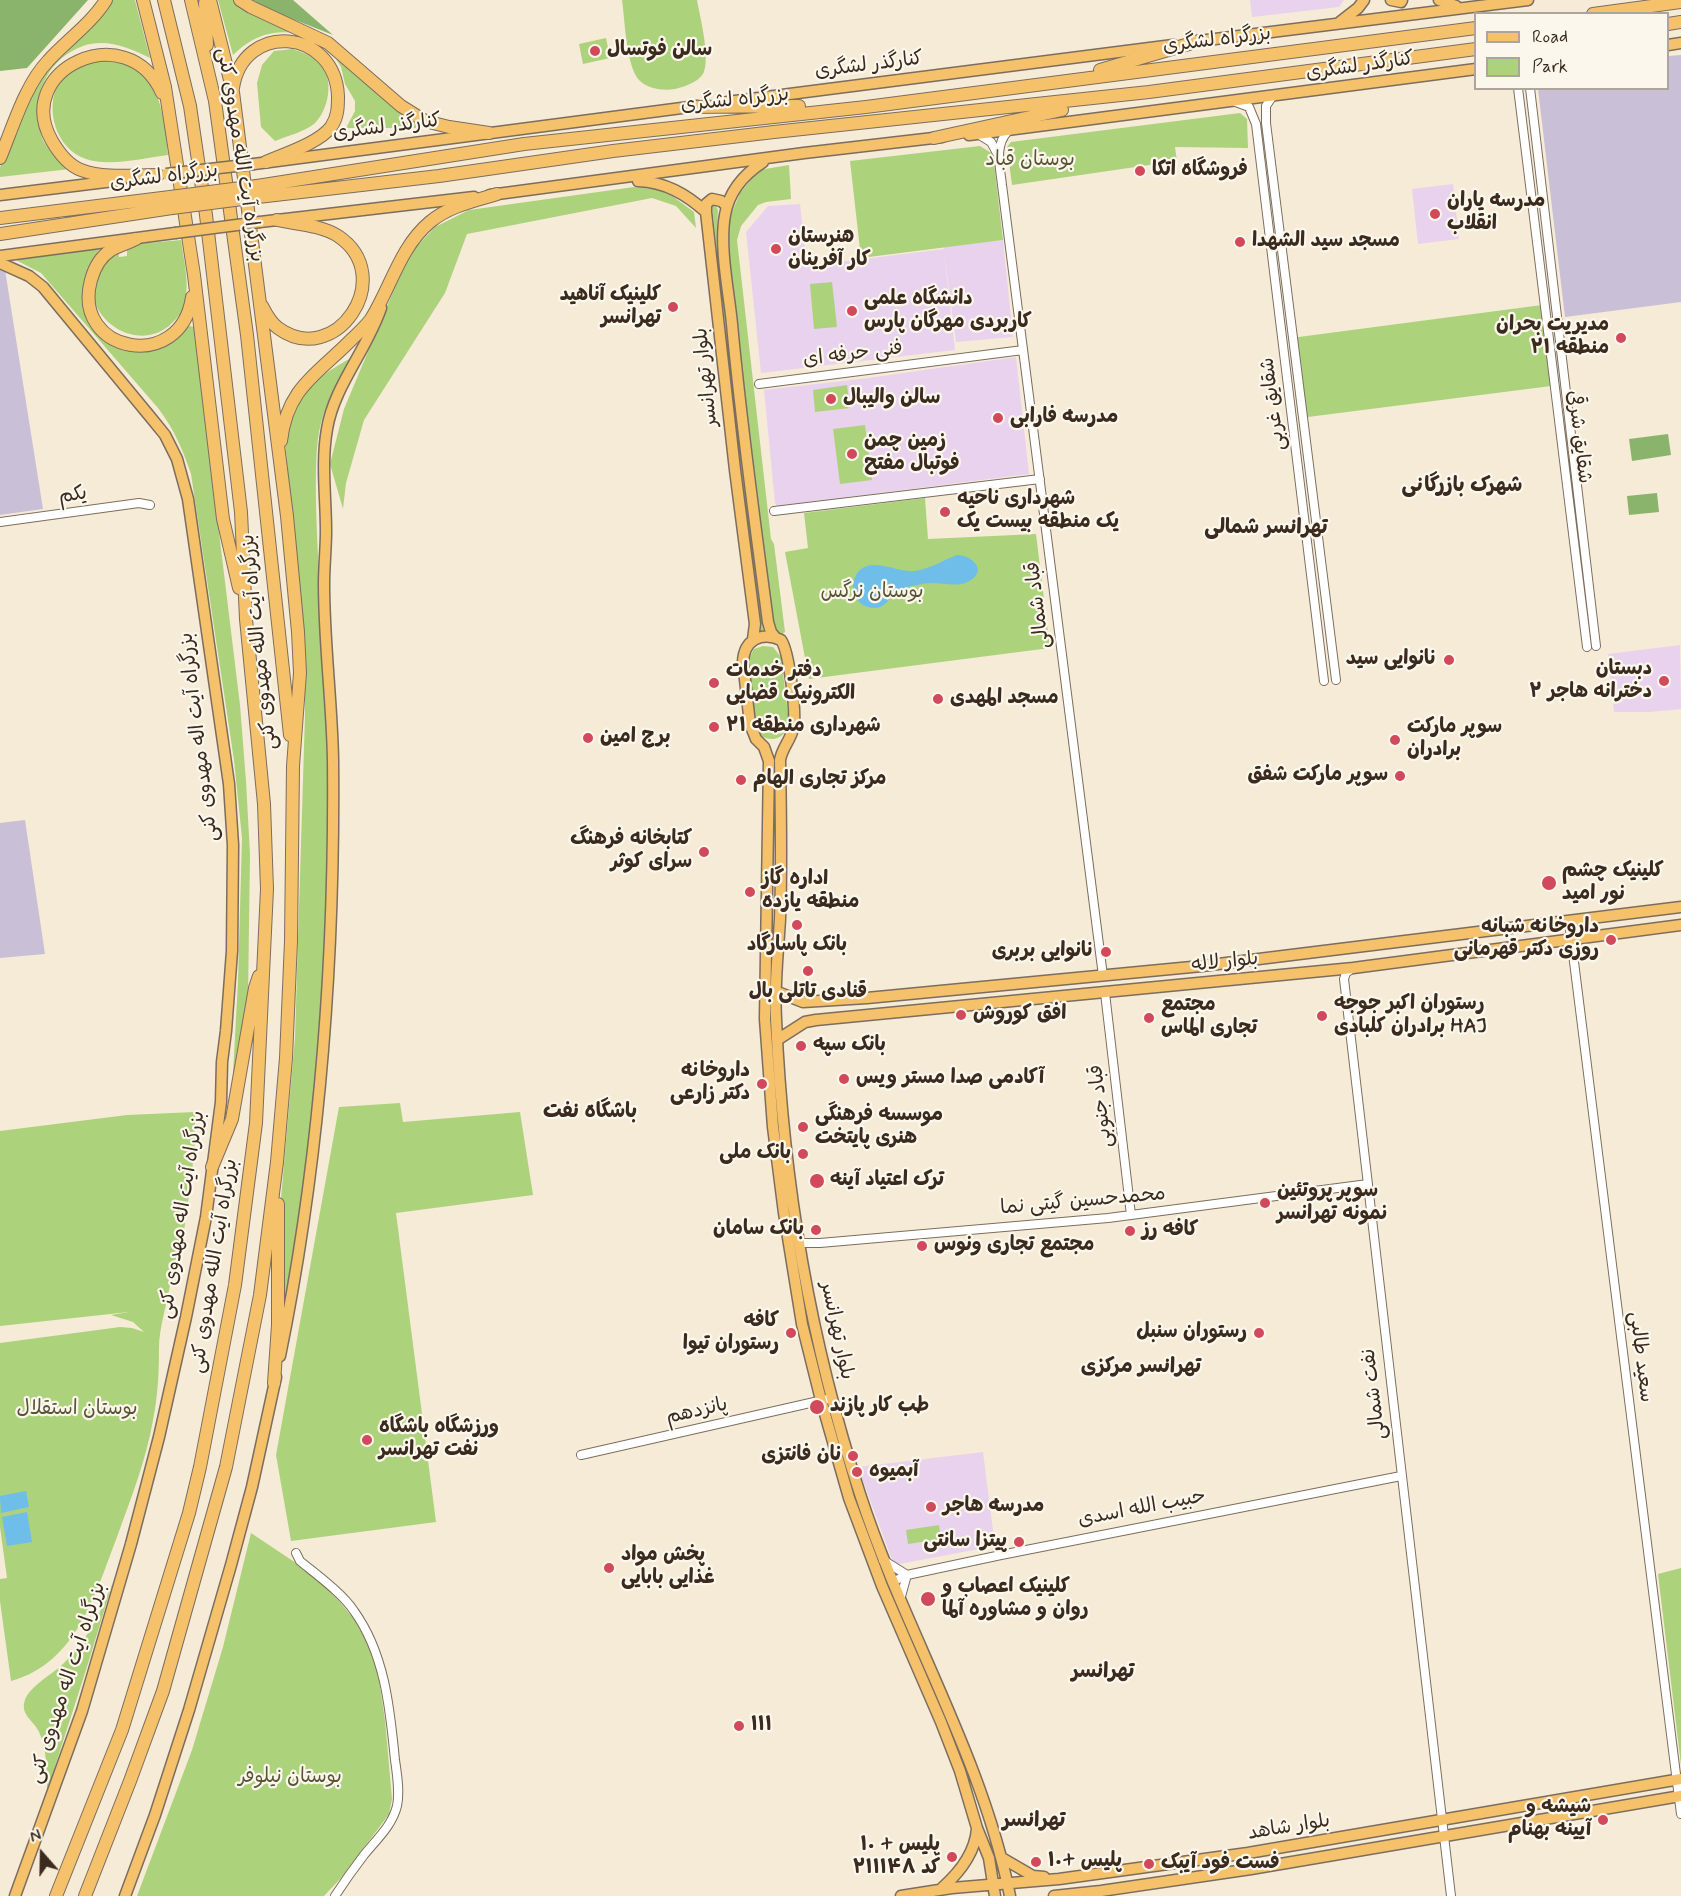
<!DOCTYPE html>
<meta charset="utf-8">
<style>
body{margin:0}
#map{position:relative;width:1681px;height:1896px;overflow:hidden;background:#f6ebd7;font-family:Mynerve,sans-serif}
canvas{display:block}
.legend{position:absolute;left:1474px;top:12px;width:195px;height:78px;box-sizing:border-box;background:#fbf7ec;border:2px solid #aea59a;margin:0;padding:8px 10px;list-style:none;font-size:18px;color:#3b2a1e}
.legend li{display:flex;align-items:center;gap:12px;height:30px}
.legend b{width:30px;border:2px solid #aea59a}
.north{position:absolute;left:12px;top:1824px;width:60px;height:60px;-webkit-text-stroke:4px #fbf7ec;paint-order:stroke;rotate:340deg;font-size:16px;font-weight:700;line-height:24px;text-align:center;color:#3b2a1e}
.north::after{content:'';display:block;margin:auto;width:21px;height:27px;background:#3b2a1e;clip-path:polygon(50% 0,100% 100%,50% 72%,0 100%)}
</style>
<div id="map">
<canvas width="1681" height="1896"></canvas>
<ul class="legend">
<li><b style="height:8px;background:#f5c16b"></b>Road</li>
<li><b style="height:16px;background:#add27c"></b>Park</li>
</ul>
<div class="north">N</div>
</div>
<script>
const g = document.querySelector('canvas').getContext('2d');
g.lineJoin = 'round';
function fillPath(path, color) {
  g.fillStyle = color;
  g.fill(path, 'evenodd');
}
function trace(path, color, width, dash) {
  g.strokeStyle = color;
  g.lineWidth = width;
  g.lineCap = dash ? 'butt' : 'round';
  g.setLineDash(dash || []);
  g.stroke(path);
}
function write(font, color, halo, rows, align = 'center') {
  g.font = font + ' Mynerve,"Playpen Sans Arabic",sans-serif';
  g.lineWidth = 4.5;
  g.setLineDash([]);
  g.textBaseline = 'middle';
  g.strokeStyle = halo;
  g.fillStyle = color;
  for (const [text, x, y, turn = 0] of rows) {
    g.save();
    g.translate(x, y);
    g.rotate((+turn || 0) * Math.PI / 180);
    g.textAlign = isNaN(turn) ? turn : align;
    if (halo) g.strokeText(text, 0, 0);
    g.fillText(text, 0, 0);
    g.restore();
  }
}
fillPath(new Path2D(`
 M 1250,0 L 1344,0 L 1339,7 L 1252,17 Z
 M 1453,184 L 1459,239 L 1418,244 L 1412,189 Z
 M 800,204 L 807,266 L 944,249 L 944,247 L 1003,240 L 1013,337 L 956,342 L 944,253 L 955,350 L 761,373 L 746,232 L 768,206 Z
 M 1016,357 L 1029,474 L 777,506 L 775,503 L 764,390 L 868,378 Z
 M 1680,645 L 1681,709 L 1649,712 L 1614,712 L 1608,654 Z
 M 983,1452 L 995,1546 L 894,1565 L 858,1467 Z`), '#e9d2ee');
fillPath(new Path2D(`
 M 1681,55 L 1681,302 L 1565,317 L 1538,89 L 1668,88 L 1668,56 Z
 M 0,270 L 5,270 L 43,509 L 0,515 Z
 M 25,820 L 45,954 L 0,958 L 0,823 Z`), '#c9bfd7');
fillPath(new Path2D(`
 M 111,0 L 135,0 L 150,58 C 130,48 106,38 83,46 C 50,58 33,91 39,124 C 40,130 41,137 44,142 C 51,153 60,161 70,169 L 0,177 L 0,167 L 39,78 Z
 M 218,0 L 233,0 L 259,15 L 299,33 C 271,30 254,35 233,55 Z
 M 622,0 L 697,0 C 700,17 711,59 703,74 C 698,82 684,87 675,89 C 663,91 649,89 640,81 C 626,68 625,20 622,0 Z
 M 606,38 L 610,58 L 583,64 L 579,44 Z
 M 292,49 C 302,52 314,56 321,64 C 334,80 329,110 314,124 C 304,132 287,136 275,141 L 261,127 L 257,83 L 262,65 L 274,51 Z
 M 332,52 L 402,114 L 418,122 L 419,128 L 346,128 L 355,111 L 355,101 L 345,84 L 341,67 Z
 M 101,58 C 115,60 130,60 142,70 C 160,85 167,133 168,155 C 144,158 108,167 86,159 C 56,149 44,109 59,82 C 61,79 64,73 67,71 C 75,64 91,61 101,58 Z
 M 1240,113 L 1247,119 L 1248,148 L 1175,147 L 1177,161 L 1012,185 L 1007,147 L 1011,142 Z
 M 980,146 L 993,154 L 1003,240 L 861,258 L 850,161 Z
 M 789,165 L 791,199 L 766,202 L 758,205 L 741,226 L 737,240 L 771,539 L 774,544 L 785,632 L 782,634 L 778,633 L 771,624 L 725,229 L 740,193 L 759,170 Z
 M 634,187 L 664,190 L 694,212 L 696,228 L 676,206 L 652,198 L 467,234 L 445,293 L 364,420 L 346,483 L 343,509 L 330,464 L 344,409 L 408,256 L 435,227 L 469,210 Z
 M 712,206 L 716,206 L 718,210 L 717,231 L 764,628 L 763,632 L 758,630 Z
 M 181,240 C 184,262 191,287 183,308 C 181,315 174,321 169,326 C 132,356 74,310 99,269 C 104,262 112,255 118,249 L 119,257 L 127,256 L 127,245 Z
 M 103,244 C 86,269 84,275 85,306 L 132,350 L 186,325 L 194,327 L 240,705 L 246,781 L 250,854 L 248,999 L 232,1092 L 238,981 L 242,838 L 234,760 L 191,474 C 183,450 174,429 158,408 L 41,273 L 8,256 Z
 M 832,282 L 837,327 L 814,329 L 810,284 Z
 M 1542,305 L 1551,386 L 1300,418 L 1291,338 Z
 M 354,356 C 339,380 324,404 319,432 C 315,456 316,481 316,505 C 317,548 320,590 322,633 C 328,723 329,814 327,904 C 324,1045 305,1186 281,1325 L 280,1210 L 295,1038 L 305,715 L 305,658 L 285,442 C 298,391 309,382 354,356 Z
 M 847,385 L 850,408 L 815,412 L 813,390 Z
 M 865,425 L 872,480 L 840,484 L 833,429 Z
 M 925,498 L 928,539 L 1036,534 L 1050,648 L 809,679 L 785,552 L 808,548 L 804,513 Z
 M 763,646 L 773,647 L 781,657 L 789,722 C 786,737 775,743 761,736 L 755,726 L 748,660 L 754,649 Z
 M 400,1103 L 403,1122 L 520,1112 L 533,1195 L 396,1213 L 436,1522 L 291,1541 L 276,1455 L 339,1107 Z
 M 195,1112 L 195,1142 L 191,1181 L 184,1231 L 174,1278 L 170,1285 C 167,1304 159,1328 159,1348 C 159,1371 158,1396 153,1420 C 146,1461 131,1498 117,1537 C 95,1594 77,1663 11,1681 L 0,1601 L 0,1579 L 7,1578 L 0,1527 L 0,1343 L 120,1327 L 132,1328 L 144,1332 L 133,1322 L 111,1315 L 129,1312 L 0,1326 L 0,1131 L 127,1115 Z
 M 939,1525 L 941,1539 L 908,1544 L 906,1530 Z
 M 251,1533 L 314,1575 L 339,1601 L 361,1628 L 377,1666 L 385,1720 L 392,1799 L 389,1814 L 378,1829 L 341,1878 L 324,1896 L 137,1896 L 192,1750 L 223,1647 Z
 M 1681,1568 L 1681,1765 L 1658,1574 Z
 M 113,1582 L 86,1670 L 47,1791 C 47,1774 47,1748 39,1732 C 35,1722 22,1716 24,1704 C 26,1687 54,1674 65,1662 C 88,1639 101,1612 113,1582 Z`), '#add27c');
fillPath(new Path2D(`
 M 0,0 L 88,0 L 27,68 L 0,71 Z
 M 253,0 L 293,0 L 333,35 L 265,8 Z
 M 1668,434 L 1671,455 L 1632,461 L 1629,439 Z
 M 1657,493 L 1659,512 L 1629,515 L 1627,496 Z`), '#8ab46c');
fillPath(new Path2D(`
 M 957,555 C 970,555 988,569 971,580 C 957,590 938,580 922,584 C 915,585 907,587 900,590 C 890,595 888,607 875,608 C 865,608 856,602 854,593 C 852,587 853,581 856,575 C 868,554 896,573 915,571 C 929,569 944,560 957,555 Z
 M 26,1491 L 29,1507 L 1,1513 L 0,1496 Z
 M 27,1512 L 32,1542 L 7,1546 L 2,1517 Z`), '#6ebee9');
const minor = new Path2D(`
 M 1518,88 L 1587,647
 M 1530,88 L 1596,646
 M 1272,97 L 1266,106 L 1266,123 L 1336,680
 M 1233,101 L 1249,107 L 1256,124 L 1324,681
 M 1008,131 C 994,146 1000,166 1002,185 L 1103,976
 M 978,134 L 991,142 L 998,155
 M 759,384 L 1023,350
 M 774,511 L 1040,479
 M 0,522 L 139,503 L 150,505
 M 1569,922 L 1681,1814
 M 1353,968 L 1346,973 L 1344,979 L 1451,1896
 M 1105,993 L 1131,1215
 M 800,1243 L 820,1243 L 1108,1218 L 1368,1184
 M 581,1455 L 832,1398
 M 296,1553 L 300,1561 C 317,1575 342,1593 354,1611 C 385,1654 390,1709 395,1760 C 397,1774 400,1792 397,1806 C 392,1826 376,1840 364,1855 C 354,1868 344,1882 335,1896
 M 883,1560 L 907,1575 L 900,1600
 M 892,1582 L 907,1575 L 1001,1555 L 1401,1476`);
const major = new Path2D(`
 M 1391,0 L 1401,2 L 1402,0
 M 1439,0 L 1456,6
 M 1340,22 L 1358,8 L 1364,0
 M 1191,42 L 1528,0
 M 1668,45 L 1681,43
 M 727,102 L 1173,45
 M 969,135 L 1476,69
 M 763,162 C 743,175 729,191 725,215 C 719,247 729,292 732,324 C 741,423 755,522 768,622 L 771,632 L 775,637
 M 254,164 L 697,106
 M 638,181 C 665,182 686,194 706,212 L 735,470 L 755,624 L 753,639
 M 0,195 L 122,180
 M 490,195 L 804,153 L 942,137
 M 706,212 L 706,204 L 712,199 L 721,201 L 727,206
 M 260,222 L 474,197
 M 0,256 L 175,233
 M 0,263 L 29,276 L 43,287 L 152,419 L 165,435 L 177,459 L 188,499 L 229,784 L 233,845 L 232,951 L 226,1031 L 222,1062 L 221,1102 L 206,1217 L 186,1317 L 159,1437 L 131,1544 L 82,1711 L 15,1896
 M 775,991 L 803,1002 L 867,998 L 1202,966 L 1681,907
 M 777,1040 L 805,1022 L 816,1020 L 1353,968 L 1681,925
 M 280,1356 C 320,1160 335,960 333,760 C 332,702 324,643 324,584 C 324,566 326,549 326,531 C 326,497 321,463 327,429 C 334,386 367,350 381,308
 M 1002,1858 L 1033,1876 L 1044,1877
 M 942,1888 C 959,1873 975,1853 977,1829
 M 125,1896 L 155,1815 L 189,1710 L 231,1565 L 252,1487 L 276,1377
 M 901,1896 L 952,1888 L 1059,1879 L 1248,1853 L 1681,1779
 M 995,1896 L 989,1858 L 977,1828 L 960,1771 L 941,1722 L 882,1586 L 849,1498 L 821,1400 L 802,1324 L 784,1213 L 773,1127 L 765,1019 L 769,761 L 764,747 L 756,739 L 750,724 L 743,662 C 744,640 761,631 781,640 C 789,651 797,715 793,729 C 790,741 782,748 780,760 C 781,813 782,866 780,919 C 778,953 774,986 776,1019 C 783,1180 810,1341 860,1494 C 904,1630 982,1755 1010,1896
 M 1054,1896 L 1101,1891 L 1251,1869 L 1681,1796`);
const highway = new Path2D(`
 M 143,0 L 165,87 L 194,275 L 223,519 L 239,588
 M 191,0 L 215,101 L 247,335 L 290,735
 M 240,0 L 251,7 L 328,43 L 401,106 L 425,121 L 449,127 L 489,133
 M 205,3 L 207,45
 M 1593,14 L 1681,2
 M 1668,24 L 1681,22
 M 1100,70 L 1199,41
 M 233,88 C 243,21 335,28 338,96 C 338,107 338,117 331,127 C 319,143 284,154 266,162
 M 689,107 L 799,106
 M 934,138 L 1062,110
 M 0,158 C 13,127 25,85 48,61 C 67,40 91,24 106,0
 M 158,175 C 133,175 105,179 81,170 C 68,165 59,153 52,141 C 11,70 127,15 162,93
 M 257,186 L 524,144 L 866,107 L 1476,28
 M 258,197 L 439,176 L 613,151 L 774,132 L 1149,92 L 1476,49
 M 0,218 L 170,197
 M 0,234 L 172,208
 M 136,239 C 128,243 118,246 111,250 C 100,257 94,269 91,280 C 71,353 181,374 192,297
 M 262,306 C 266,314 271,323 278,328 C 335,370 399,277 338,236 C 321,225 296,224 277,220
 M 281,441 C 287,387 319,373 352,339 C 358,333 366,326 371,319 C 391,287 400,247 430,222 C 449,206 474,201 497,194
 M 212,1167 L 232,1119 L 255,988 L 259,976
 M 274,1383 L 278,1325 L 278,1204
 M 56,1896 L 122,1730 L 189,1513 L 200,1467 L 235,1285 L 256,1123 L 267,889 L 264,804 L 246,619 L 241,512 L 206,215 L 190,106 L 164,0
 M 85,1896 L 130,1781 L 163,1691 L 226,1467 L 260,1295 L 277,1162 L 286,1058 L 291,941 L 293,766 L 300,673 L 298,632 L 287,516 L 233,92 L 210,0`);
trace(minor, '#7c6e5f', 10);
trace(major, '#7c6e5f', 13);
trace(highway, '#7c6e5f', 14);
trace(minor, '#fff', 8);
trace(major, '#f5c16b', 10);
trace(highway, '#f5c16b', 12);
const majorBridge = new Path2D(`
 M 166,174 L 254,164
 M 175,233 L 260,222`);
const highwayBridge = new Path2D(`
 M 170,197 L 257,186
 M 172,208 L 258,197`);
trace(majorBridge, '#7c6e5f', 13, []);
trace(highwayBridge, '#7c6e5f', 14, []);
trace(majorBridge, '#f5c16b', 10);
trace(highwayBridge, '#f5c16b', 12);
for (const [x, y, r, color] of [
 [595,51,6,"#d1495b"],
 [1140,171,6,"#d1495b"],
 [1435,214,6,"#d1495b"],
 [1240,242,6,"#d1495b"],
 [776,249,6,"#d1495b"],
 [673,307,6,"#d1495b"],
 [852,311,6,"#d1495b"],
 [1621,338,6,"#d1495b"],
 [831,399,6,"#d1495b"],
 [998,418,6,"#d1495b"],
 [852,454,6,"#d1495b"],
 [945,512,6,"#d1495b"],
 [1449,660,6,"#d1495b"],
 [1664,681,6,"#d1495b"],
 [714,683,6,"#d1495b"],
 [938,699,6,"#d1495b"],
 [714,727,6,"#d1495b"],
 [588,738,6,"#d1495b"],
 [1395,740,6,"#d1495b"],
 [1400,776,6,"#d1495b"],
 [741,780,6,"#d1495b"],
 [704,852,6,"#d1495b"],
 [1549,883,8,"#d1495b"],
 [750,892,6,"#d1495b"],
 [797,925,6,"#d1495b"],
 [1611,940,6,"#d1495b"],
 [1106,952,6,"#d1495b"],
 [808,971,6,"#d1495b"],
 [961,1015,6,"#d1495b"],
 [1322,1016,6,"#d1495b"],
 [1149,1018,6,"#d1495b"],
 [801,1046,6,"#d1495b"],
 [844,1079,6,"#d1495b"],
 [762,1084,6,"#d1495b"],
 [803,1127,6,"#d1495b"],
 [803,1154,6,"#d1495b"],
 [817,1181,8,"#d1495b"],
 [1265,1203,6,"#d1495b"],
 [816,1230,6,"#d1495b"],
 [1130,1231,6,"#d1495b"],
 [922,1246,6,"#d1495b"],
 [791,1333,6,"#d1495b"],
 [1259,1333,6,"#d1495b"],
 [817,1407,8,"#d1495b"],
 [367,1440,6,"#d1495b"],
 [853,1456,6,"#d1495b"],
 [857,1472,6,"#d1495b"],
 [931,1507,6,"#d1495b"],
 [1019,1542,6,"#d1495b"],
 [609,1568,6,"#d1495b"],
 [928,1599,8,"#d1495b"],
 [739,1726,6,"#d1495b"],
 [1603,1820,6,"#d1495b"],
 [952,1857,6,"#d1495b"],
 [1036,1862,6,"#d1495b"],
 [1149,1864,6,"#d1495b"]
]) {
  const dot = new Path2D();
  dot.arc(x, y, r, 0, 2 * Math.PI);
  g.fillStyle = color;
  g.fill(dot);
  trace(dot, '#fbf7ec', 2);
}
write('20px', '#3b2a1e', '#fbf7ec', [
 ["بزرگراه لشگری",1217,41,-7],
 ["کنارگذر لشگری",869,66,-7],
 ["کنارگذر لشگری",1360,67,-8],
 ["بزرگراه لشگری",735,101,-6],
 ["کنارگذر لشگری",387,128,-7],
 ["بزرگراه آیت الله مهدوی کنی",239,155,81],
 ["بزرگراه لشگری",164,178,-7],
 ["فنی حرفه ای",853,355,-7],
 ["بلوار تهرانسر",707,377,-96],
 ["شقایق غربی",1274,404,-97],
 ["شقایق شرقی",1578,437,83],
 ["یکم",73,496,-8],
 ["قباد شمالی",1039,605,-97],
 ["بزرگراه آیت الله مهدوی کنی",260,642,-96],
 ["بزرگراه آیت اله مهدوی کنی",200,737,-97],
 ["بلوار لاله",1225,963,-6],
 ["قباد جنوبی",1102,1106,-97],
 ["محمدحسین گیتی نما",1083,1202,-5],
 ["بزرگراه آیت اله مهدوی کنی",183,1215,-81],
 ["بزرگراه آیت الله مهدوی کنی",215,1266,-81],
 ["بلوار تهرانسر",836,1331,78],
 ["سعید طالبی",1640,1357,83],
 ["نفت شمالی",1375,1394,-97],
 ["پانزدهم",697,1412,-13],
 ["حبیب الله اسدی",1142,1509,-11],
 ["بزرگراه آیت اله مهدوی کنی",68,1683,-72],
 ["بلوار شاهد",1289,1828,-9]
]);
write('bold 20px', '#3b2a1e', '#fbf7ec', [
 ["سالن فوتسال",607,51],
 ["فروشگاه اتکا",1152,171],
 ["مدرسه یاران",1447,202],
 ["انقلاب",1447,225],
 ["هنرستان",788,238],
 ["کار آفرینان",788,261],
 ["مسجد سید الشهدا",1252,242],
 ["کلینیک آناهید",661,296,"right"],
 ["تهرانسر",661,319,"right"],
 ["دانشگاه علمی",864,300],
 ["کاربردی مهرگان پارس",864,323],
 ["مدیریت بحران",1609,326,"right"],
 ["منطقه ۲۱",1609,349,"right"],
 ["سالن والیبال",843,399],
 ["مدرسه فارابی",1010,418],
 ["زمین چمن",864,442],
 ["فوتبال مفتح",864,465],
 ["شهرداری ناحیه",957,500],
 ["یک منطقه بیست یک",957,523],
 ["نانوایی سید",1437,660,"right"],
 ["دبستان",1652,670,"right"],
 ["دخترانه هاجر ۲",1652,693,"right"],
 ["دفتر خدمات",726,672],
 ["الکترونیک قضایی",726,695],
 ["مسجد المهدی",950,699],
 ["شهرداری منطقه ۲۱",726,727],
 ["سوپر مارکت",1407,728],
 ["برادران",1407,751],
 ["برج امین",600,738],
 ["سوپر مارکت شفق",1388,776,"right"],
 ["مرکز تجاری الهام",753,780],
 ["کتابخانه فرهنگ",692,840,"right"],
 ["سرای کوثر",692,863,"right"],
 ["کلینیک چشم",1562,872],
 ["نور امید",1562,895],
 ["اداره گاز",762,880],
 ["منطقه یازده",762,903],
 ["داروخانه شبانه",1599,928,"right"],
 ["روزی دکتر قهرمانی",1599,951,"right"],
 ["بانک پاسارگاد",797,946,"center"],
 ["نانوایی بربری",1094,952,"right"],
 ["قنادی تاتلی بال",808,993,"center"],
 ["رستوران اکبر جوجه",1334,1005],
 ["برادران کلبادی HAJ",1334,1028],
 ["مجتمع",1161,1006],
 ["تجاری الماس",1161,1029],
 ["افق کوروش",973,1015],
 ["بانک سپه",813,1046],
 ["داروخانه",750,1072,"right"],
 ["دکتر زارعی",750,1095,"right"],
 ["آکادمی صدا مستر ویس",856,1079],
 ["موسسه فرهنگی",815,1116],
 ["هنری پایتخت",815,1139],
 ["بانک ملی",791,1154,"right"],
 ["ترک اعتیاد آینه",830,1181],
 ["سوپر پروتئین",1277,1192],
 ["نمونه تهرانسر",1277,1215],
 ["بانک سامان",804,1230,"right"],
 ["کافه رز",1142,1231],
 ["مجتمع تجاری ونوس",934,1246],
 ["کافه",779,1322,"right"],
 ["رستوران تیوا",779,1345,"right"],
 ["رستوران سنبل",1247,1333,"right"],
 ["طب کار پازند",830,1407],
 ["ورزشگاه باشگاه",379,1428],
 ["نفت تهرانسر",379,1451],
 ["نان فانتزی",841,1456,"right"],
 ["آبمیوه",869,1472],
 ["مدرسه هاجر",943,1507],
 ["پیتزا سانتی",1007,1542,"right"],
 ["پخش مواد",621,1556],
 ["غذایی بابایی",621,1579],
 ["کلینیک اعصاب و",942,1588],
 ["روان و مشاوره آلما",942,1611],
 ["۱۱۱",751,1726],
 ["شیشه و",1591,1808,"right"],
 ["آیینه بهنام",1591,1831,"right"],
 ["پلیس + ۱۰",940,1846,"right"],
 ["کد ۲۱۱۱۴۸",940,1869,"right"],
 ["پلیس +۱۰",1048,1862],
 ["فست فود آیبک",1161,1864]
], 'left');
write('20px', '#585436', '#fbf7ec', [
 ["بوستان قباد",1030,161],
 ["بوستان نرگس",872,593],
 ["بوستان استقلال",77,1410],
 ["بوستان نیلوفر",290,1778]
]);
write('bold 21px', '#3b2a1e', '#fbf7ec', [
 ["شهرک بازرگانی",1462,487],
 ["تهرانسر شمالی",1266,529],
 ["باشگاه نفت",590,1113],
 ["تهرانسر مرکزی",1141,1368],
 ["تهرانسر",1103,1673],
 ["تهرانسر",1034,1822]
]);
</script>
